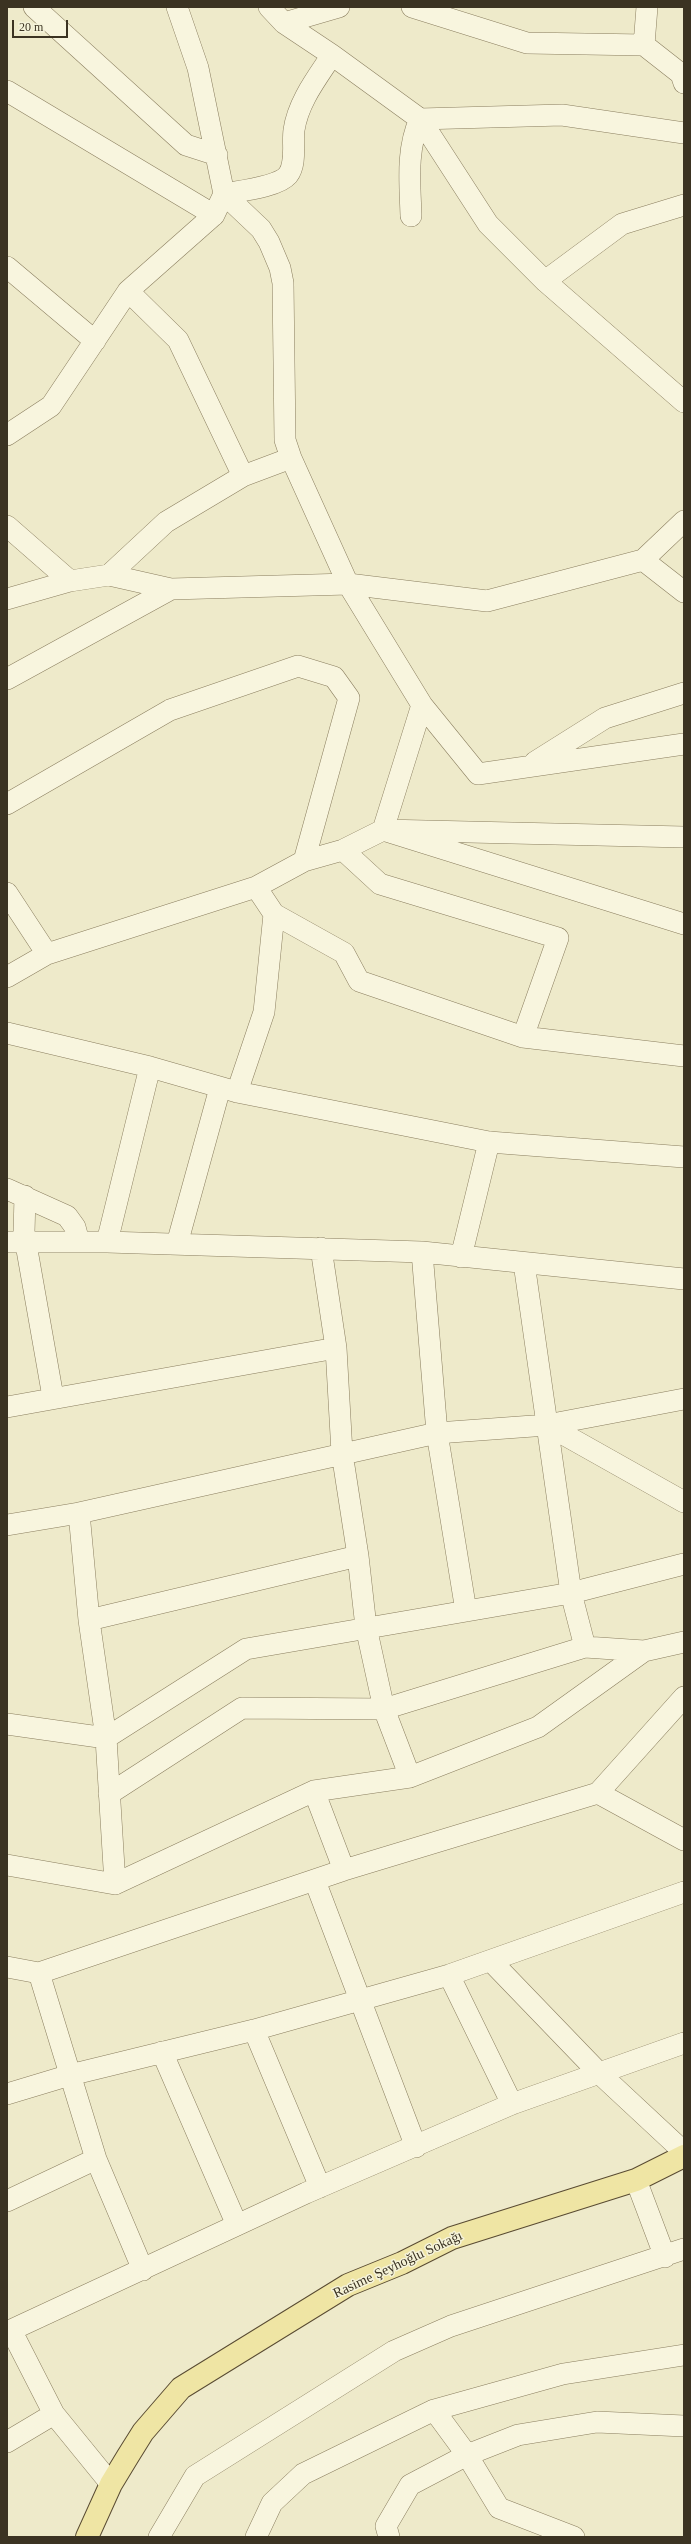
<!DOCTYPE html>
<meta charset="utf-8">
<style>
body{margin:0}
#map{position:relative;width:691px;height:2544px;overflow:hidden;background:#eeeaca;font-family:Georgia,serif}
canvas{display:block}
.frame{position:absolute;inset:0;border:8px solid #3b3322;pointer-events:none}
.scale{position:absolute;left:12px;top:20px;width:56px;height:18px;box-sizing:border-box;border:2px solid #3b3322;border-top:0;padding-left:5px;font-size:12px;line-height:14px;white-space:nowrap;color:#3b3322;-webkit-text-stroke:3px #f5f3da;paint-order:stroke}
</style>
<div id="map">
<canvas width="691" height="2544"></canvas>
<div class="frame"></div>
<div class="scale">20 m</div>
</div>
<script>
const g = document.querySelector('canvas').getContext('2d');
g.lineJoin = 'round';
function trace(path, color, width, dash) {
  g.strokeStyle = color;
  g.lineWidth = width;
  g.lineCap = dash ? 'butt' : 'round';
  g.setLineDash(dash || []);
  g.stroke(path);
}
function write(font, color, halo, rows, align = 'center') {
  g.font = font + ' Georgia,serif';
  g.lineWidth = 3;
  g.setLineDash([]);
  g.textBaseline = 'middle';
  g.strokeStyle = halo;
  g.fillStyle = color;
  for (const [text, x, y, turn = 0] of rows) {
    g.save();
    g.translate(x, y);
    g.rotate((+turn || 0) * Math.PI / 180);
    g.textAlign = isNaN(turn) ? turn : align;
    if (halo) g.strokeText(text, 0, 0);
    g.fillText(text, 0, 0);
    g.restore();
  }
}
const minor = new Path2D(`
 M 34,7 L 186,145 L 217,155
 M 177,7 L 198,68 L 224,194 L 261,229 L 269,242 L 280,268 L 283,283 L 285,440 L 291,458 L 348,584 L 487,601 L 643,560 L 684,521
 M 269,7 L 284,23 L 332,55 L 420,119 L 488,224 L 545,281 L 684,402
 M 412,7 L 527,43 L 644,45
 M 647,7 L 644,45 L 681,74 L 684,83
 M 284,23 L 339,7
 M 7,91 L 214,215
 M 420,119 L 562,115 L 684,133
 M 411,216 C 410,183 406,150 420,119
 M 7,267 L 95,341
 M 545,281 L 622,224 L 684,205
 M 128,291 L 178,340 L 243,476
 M 7,435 L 51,406 L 128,291 L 214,215 L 224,194 C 239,191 278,187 288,175 C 297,163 292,144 294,130 C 298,102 317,78 332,55
 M 7,526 L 70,581
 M 643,560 L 684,592
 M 109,575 L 166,522 L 243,476 L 291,458
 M 7,599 L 70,581 L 109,575 L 171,589 L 348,584 L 422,705 L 478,774 L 684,744
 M 7,679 L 171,589
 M 422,705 L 383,830 L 684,924
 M 535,762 L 605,718 L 684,693
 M 7,804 L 170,710 L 298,666 L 334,677 L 349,698 L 304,861
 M 343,850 L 380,884 L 558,938 L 523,1037
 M 256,887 L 274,914 L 344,953 L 359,981 L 523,1037 L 684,1056
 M 7,893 L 47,954
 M 7,977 L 47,954 L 256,887 L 304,861 L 343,850 L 383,830 L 684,837
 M 7,1033 L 150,1067 L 237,1092 L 489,1142 L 684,1157
 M 237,1092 L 264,1012 L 274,914
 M 7,1189 L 67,1216 L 75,1227 L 79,1242
 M 25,1196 L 24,1233 L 53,1397
 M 7,1242 L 107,1242 L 422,1252 L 684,1279
 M 107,1242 L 150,1067
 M 177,1244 L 220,1088
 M 321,1248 L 336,1348 L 342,1453 L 358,1556 L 366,1627 L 384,1709 L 410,1777
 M 422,1252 L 437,1433 L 466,1611
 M 461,1257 L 489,1142
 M 524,1263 L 571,1593 L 585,1647 L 644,1651
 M 7,1407 L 336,1348
 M 547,1425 L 684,1502
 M 79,1513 L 89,1620 L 106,1738 L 115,1884
 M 7,1525 L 79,1513 L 437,1433 L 547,1425 L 684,1399
 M 89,1620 L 358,1556
 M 7,1724 L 106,1738 L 246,1649 L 571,1593 L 684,1564
 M 314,1791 L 344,1870
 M 598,1793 L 684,1840
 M 109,1794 L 242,1708 L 384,1709 L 585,1647
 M 7,1865 L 115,1884 L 314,1791 L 410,1777 L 538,1727 L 644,1651 L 684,1642
 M 315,1881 L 416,2147
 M 492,1962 L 598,2072 L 684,2152
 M 7,1967 L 39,1973 L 344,1870 L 598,1793 L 684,1697
 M 39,1973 L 96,2159 L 143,2270
 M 449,1975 L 512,2104
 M 254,2030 L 320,2187
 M 162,2052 L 237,2225
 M 7,2094 L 70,2075 L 254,2030 L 449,1975 L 684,1892
 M 636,2180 L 665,2257
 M 7,2201 L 96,2159
 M 11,2330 L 54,2414 L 111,2484
 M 7,2332 L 306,2193 L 512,2104 L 684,2043
 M 434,2410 L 467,2455 L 499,2508 L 574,2537
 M 7,2442 L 54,2414
 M 159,2537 L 195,2476 L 394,2351 L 451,2326 L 684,2249
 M 256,2537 L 272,2503 L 303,2474 L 434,2410 L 563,2374 L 684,2355
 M 389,2537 L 386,2526 L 410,2485 L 467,2455 L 518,2435 L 597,2422 L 684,2426`);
const major = new Path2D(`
 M 87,2537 L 111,2484 L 128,2456 L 143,2432 L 181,2388 L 348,2285 L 402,2263 L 452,2238 L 636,2180 L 684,2156`);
trace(minor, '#8a7e5f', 22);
trace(major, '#594b32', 24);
trace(minor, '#f8f5de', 21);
trace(major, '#efe5a4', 22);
write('14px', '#3b3322', '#f5f3da', [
 ["Rasime Şeyhoğlu Sokağı",398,2265,-25]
]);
</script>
